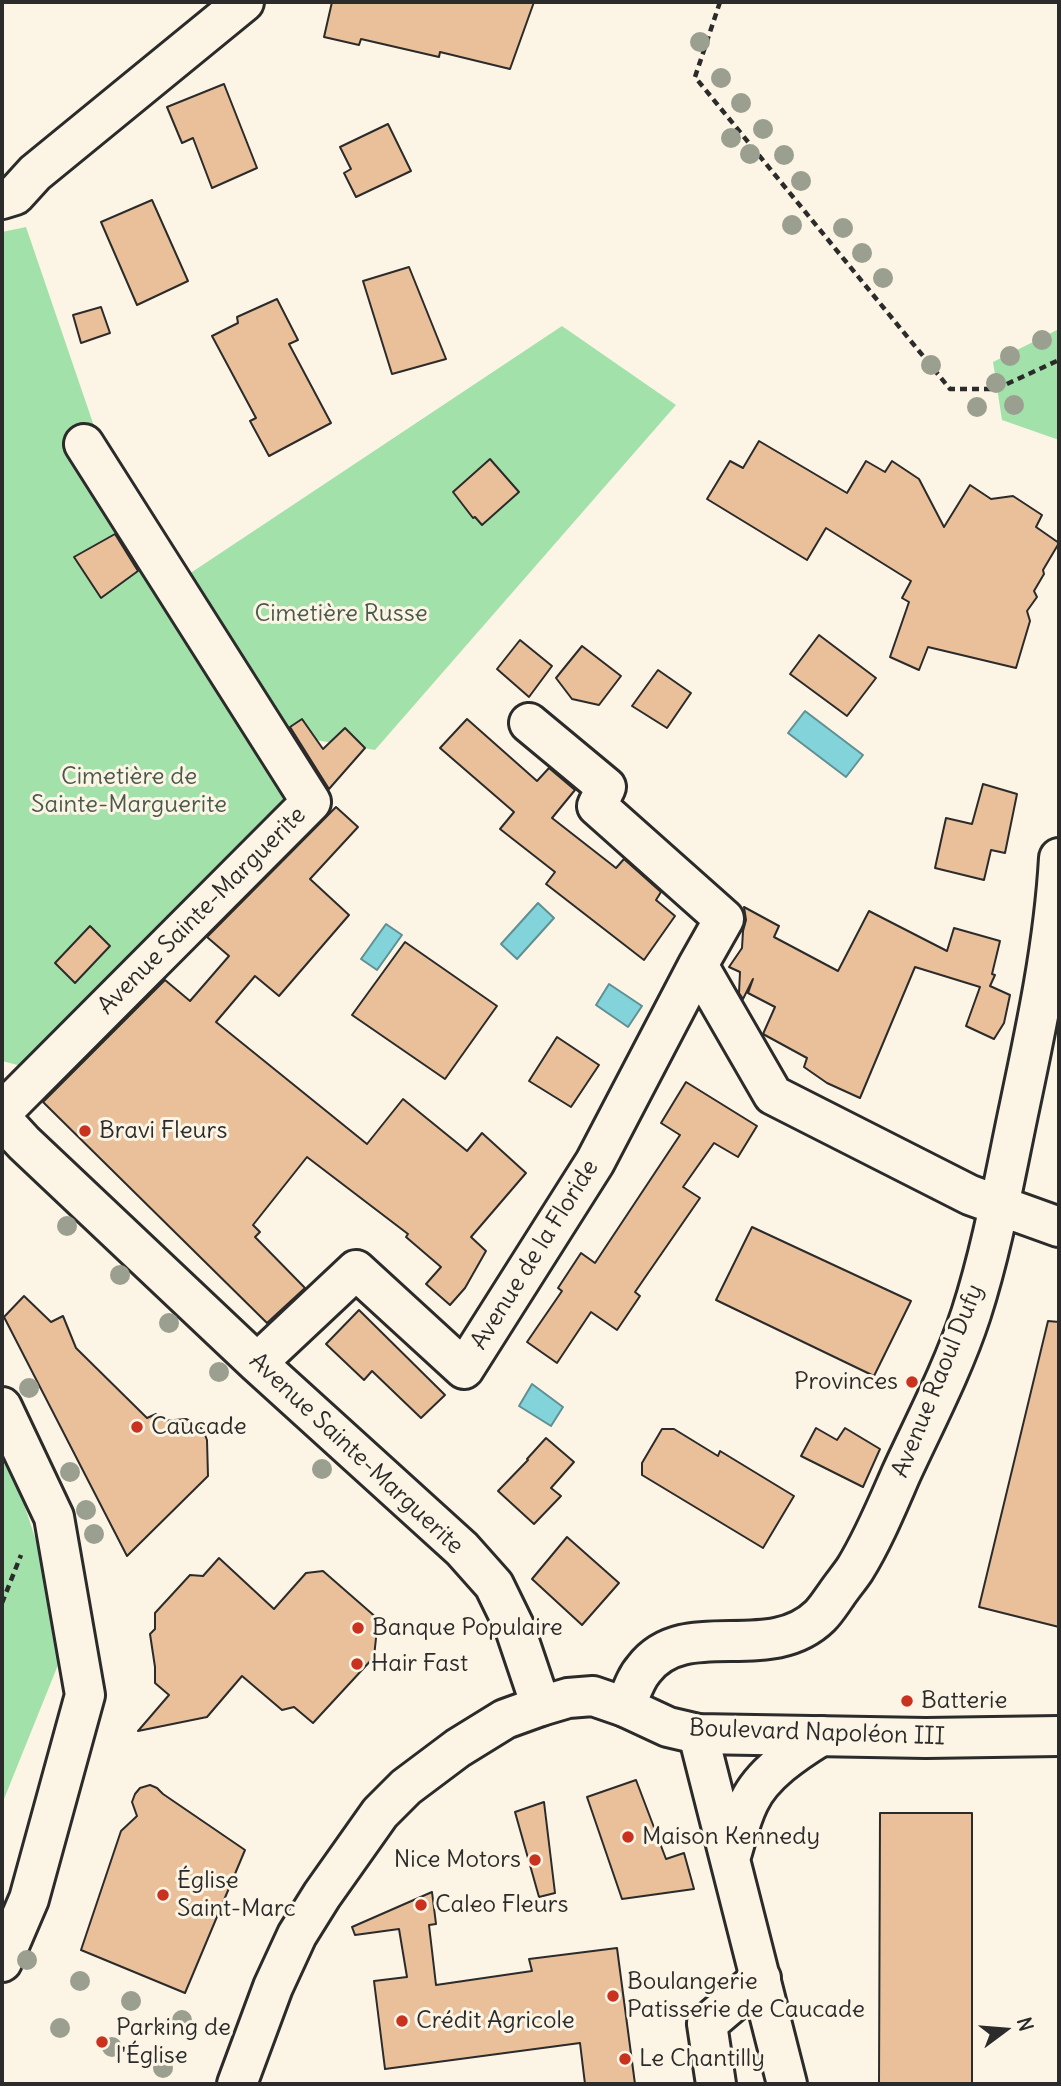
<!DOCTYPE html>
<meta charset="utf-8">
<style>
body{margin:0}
#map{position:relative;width:1061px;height:2086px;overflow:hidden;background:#fcf5e5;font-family:Delius,sans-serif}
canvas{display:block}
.frame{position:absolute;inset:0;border:4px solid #2b2b2b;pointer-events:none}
.north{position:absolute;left:970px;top:1995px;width:70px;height:70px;-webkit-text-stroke:5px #fcf5e5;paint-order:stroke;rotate:74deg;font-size:19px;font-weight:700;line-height:28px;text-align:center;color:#2b2b2b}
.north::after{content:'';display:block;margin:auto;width:24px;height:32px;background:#2b2b2b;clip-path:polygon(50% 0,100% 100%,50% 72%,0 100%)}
</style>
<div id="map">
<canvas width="1061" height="2086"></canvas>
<div class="frame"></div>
<div class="north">N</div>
</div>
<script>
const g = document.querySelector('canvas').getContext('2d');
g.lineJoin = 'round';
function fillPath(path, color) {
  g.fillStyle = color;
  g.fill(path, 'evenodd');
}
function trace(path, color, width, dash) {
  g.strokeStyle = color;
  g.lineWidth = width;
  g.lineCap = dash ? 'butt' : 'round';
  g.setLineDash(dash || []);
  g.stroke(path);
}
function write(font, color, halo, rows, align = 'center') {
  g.font = font + ' Delius,sans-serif';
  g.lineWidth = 6;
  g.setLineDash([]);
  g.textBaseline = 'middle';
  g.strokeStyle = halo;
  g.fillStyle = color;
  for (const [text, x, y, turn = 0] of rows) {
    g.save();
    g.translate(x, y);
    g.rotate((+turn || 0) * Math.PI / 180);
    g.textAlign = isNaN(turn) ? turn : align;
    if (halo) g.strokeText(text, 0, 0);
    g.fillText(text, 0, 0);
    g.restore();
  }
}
fillPath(new Path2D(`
 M 26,227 L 95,429 L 66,437 L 99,500 L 291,808 L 37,1070 L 2,1061 L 2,232 Z
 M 562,326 L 676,405 L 375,750 L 280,734 L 180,580 Z
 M 1059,329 L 1059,440 L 1002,420 L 993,362 Z
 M 2,1456 L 21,1495 L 48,1577 L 58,1665 L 2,1804 Z`), '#a2e2aa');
const water = new Path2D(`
 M 805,711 L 863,755 L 846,777 L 788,733 Z
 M 538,903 L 554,918 L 517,959 L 501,944 Z
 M 386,924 L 402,935 L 377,970 L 361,959 Z
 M 609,984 L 642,1006 L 628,1027 L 596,1005 Z
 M 532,1384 L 563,1407 L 551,1426 L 519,1406 Z`);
fillPath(water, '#82d3da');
trace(water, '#5f9094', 2);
const building = new Path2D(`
 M 332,2 L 534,2 L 510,69 L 440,52 L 439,57 L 361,39 L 359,45 L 324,37 Z
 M 224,84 L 257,168 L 212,188 L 193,138 L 182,143 L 167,107 Z
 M 388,124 L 411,171 L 356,197 L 344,173 L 351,169 L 340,147 Z
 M 152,200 L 188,281 L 137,305 L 101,222 Z
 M 409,267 L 446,359 L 392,374 L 363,281 Z
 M 277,299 L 298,340 L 289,344 L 331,423 L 269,456 L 250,421 L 256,418 L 212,336 L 238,323 L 237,317 Z
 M 101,307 L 110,333 L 81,343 L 73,315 Z
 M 759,441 L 847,493 L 866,461 L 885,472 L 892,461 L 919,479 L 944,527 L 970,485 L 991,499 L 1013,496 L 1042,515 L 1036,527 L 1059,543 L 1043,570 L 1044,574 L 1034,591 L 1037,597 L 1027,611 L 1030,621 L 1016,668 L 928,647 L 919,670 L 890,657 L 909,602 L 902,598 L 911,581 L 826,528 L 807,560 L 707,499 L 730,461 L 743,468 Z
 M 490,459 L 519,492 L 482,525 L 475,517 L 473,518 L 453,492 Z
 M 115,534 L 138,571 L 101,598 L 74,557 Z
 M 819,635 L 876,678 L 847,716 L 790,674 Z
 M 520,640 L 552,666 L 529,697 L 497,669 Z
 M 582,646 L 621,676 L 599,705 L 572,699 L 556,678 Z
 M 658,670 L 691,693 L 667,728 L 632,706 Z
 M 302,719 L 323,749 L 345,728 L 365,748 L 329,789 L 290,727 Z
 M 467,719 L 537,781 L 549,768 L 575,790 L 552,818 L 616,868 L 624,859 L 661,892 L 656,900 L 675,916 L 644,960 L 546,884 L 555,872 L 500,829 L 514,812 L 440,748 Z
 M 983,784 L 1017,794 L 1005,853 L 991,850 L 984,880 L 935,868 L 946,818 L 972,824 Z
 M 336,807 L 358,827 L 310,879 L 349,915 L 279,996 L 255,976 L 216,1022 L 367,1144 L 403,1099 L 467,1151 L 482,1133 L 526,1173 L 471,1237 L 486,1251 L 465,1288 L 450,1305 L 426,1284 L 441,1267 L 406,1237 L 408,1234 L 307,1157 L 253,1225 L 260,1232 L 255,1237 L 305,1288 L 267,1323 L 43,1102 L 165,980 L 190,1001 L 229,956 L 207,937 Z
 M 744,907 L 779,926 L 774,937 L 838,971 L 869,911 L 947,951 L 954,928 L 1000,941 L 992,974 L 995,975 L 990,986 L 1010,995 L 1004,1023 L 994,1039 L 966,1026 L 980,987 L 915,967 L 860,1098 L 827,1083 L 804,1067 L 807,1058 L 763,1034 L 775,1007 L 748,993 L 753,979 L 743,999 L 739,993 L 740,972 L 729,967 L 742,948 L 743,931 L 746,920 Z
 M 90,926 L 110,946 L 75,983 L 55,963 Z
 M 405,942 L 497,1006 L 445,1079 L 352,1015 Z
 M 557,1037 L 599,1065 L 571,1107 L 529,1081 Z
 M 686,1082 L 757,1126 L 738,1157 L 714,1143 L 683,1187 L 700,1198 L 635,1292 L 640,1296 L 617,1330 L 591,1312 L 557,1363 L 527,1342 L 562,1291 L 558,1288 L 581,1253 L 595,1263 L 680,1135 L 661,1123 Z
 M 752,1227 L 911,1301 L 874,1376 L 716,1300 Z
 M 24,1296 L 51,1322 L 63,1316 L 76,1348 L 147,1418 L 156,1414 L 163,1421 L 186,1419 L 195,1423 L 203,1430 L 207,1440 L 208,1476 L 127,1556 L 4,1317 Z
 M 359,1310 L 445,1395 L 421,1418 L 372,1371 L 364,1380 L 326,1344 Z
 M 1048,1321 L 1059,1322 L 1059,1627 L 979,1607 Z
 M 816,1428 L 837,1440 L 845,1428 L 880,1449 L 863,1487 L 801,1456 Z
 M 662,1429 L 674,1429 L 718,1456 L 720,1451 L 794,1496 L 763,1548 L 642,1475 L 642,1463 Z
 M 546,1438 L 574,1462 L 551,1488 L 561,1496 L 534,1524 L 498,1491 L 528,1460 L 527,1459 Z
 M 567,1537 L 619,1583 L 582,1625 L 532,1579 Z
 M 219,1558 L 274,1609 L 306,1573 L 323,1571 L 378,1619 L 374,1657 L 313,1723 L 294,1707 L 282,1710 L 242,1676 L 207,1717 L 138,1731 L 169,1695 L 155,1683 L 155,1667 L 150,1634 L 155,1629 L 155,1613 L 190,1575 L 203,1576 Z
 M 636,1780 L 666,1859 L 684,1853 L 694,1889 L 622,1899 L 587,1797 Z
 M 150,1785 L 157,1788 L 163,1794 L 245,1850 L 185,1993 L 81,1950 L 121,1831 L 137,1816 L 132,1802 L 135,1794 L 140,1788 Z
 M 544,1802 L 555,1893 L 539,1897 L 515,1812 Z
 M 880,1813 L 972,1813 L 972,2084 L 879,2084 Z
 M 432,1892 L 436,1924 L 429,1925 L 436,1985 L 532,1971 L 529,1959 L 617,1948 L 635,2084 L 585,2084 L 580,2043 L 385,2069 L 374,1981 L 407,1977 L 399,1929 L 355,1935 L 352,1927 Z`);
fillPath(building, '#e9c099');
trace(building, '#2b2b2b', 2);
const minor = new Path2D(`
 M 2,199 L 15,195 L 35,173 L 244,2
 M 698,965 L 773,1095 L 970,1195 L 1059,1227
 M 2,1112 L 311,802 L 84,444
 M 2,1119 L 24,1143 L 257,1363 L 462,1549 L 494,1585 L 514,1626 L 541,1706
 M 257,1363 L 356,1270 L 464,1369 L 595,1162 L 698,965 L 724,919 L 597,806 L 606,787 L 529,723
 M 2,1407 L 54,1517 L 85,1695 L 29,1899 L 2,1962
 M 625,1707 C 631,1694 635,1679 644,1669 C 685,1615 769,1666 820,1616 C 826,1610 831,1602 836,1595 C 842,1586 849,1578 855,1569 C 873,1540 887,1506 901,1474 C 925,1422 953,1369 971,1314 C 992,1249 1004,1181 1018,1114 C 1036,1029 1054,945 1059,858
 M 698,1734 L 787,2084
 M 730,1859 C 736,1840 740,1820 749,1802 C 762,1774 795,1752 821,1736
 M 716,2084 L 707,2024 L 761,1978`);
const major = new Path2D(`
 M 237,2084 L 273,1987 L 297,1935 L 322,1895 L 380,1813 L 406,1787 L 458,1748 L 505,1719 L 541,1706 L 568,1698 L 593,1696 L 625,1707 L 668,1727 L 698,1734 L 926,1738 L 1059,1736`);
trace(minor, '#2b2b2b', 44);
trace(major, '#2b2b2b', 44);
trace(new Path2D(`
 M 720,2 L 695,77 L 950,389 L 996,389 L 1059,360
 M 2,1603 L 21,1555`), '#2b2b2b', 4.5, [7, 5]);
trace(minor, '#fcf5e5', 38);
trace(major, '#fcf5e5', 38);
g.fillStyle = '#9a9f90';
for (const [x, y] of [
 [700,42],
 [721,78],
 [741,103],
 [763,129],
 [731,138],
 [750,154],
 [784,155],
 [801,181],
 [792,225],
 [843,228],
 [862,253],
 [883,278],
 [1042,340],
 [1010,356],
 [931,365],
 [996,383],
 [1014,405],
 [977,407],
 [67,1226],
 [120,1275],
 [169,1323],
 [219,1372],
 [29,1388],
 [322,1469],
 [70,1472],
 [86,1510],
 [94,1534],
 [27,1960],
 [80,1981],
 [131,2001],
 [182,2020],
 [60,2028],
 [112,2047],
 [163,2068]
]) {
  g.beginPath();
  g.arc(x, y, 10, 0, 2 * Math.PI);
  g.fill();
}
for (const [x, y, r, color] of [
 [85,1131,7,"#c8321e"],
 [912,1382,7,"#c8321e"],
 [137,1427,7,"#c8321e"],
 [358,1628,7,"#c8321e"],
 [357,1664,7,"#c8321e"],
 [907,1701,7,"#c8321e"],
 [628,1837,7,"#c8321e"],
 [535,1860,7,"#c8321e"],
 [163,1895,7,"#c8321e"],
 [421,1905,7,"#c8321e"],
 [613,1996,7,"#c8321e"],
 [402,2021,7,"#c8321e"],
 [102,2042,7,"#c8321e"],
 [625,2059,7,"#c8321e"]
]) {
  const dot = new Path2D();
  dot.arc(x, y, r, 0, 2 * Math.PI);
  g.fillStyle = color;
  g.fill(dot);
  trace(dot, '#fcf5e5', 2.5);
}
write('24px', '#49594b', '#fcf5e5', [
 ["Cimetière Russe",341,614],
 ["Cimetière de",129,777],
 ["Sainte-Marguerite",129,805]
]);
write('24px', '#2b2b2b', '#fcf5e5', [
 ["Avenue Sainte-Marguerite",202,911,-45],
 ["Avenue de la Floride",535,1255,-58],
 ["Avenue Raoul Dufy",938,1381,-68],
 ["Avenue Sainte-Marguerite",356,1454,43],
 ["Boulevard Napoléon III",817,1733,2]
]);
write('24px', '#2b2b2b', '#fcf5e5', [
 ["Bravi Fleurs",99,1131],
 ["Provinces",898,1382,"right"],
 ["Caucade",151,1427],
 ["Banque Populaire",372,1628],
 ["Hair Fast",371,1664],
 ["Batterie",921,1701],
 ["Maison Kennedy",642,1837],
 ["Nice Motors",521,1860,"right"],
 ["Église",177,1881],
 ["Saint-Marc",177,1909],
 ["Caleo Fleurs",435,1905],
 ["Boulangerie",627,1982],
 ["Patisserie de Caucade",627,2010],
 ["Crédit Agricole",416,2021],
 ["Parking de",116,2028],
 ["l'Église",116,2056],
 ["Le Chantilly",639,2059]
], 'left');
</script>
